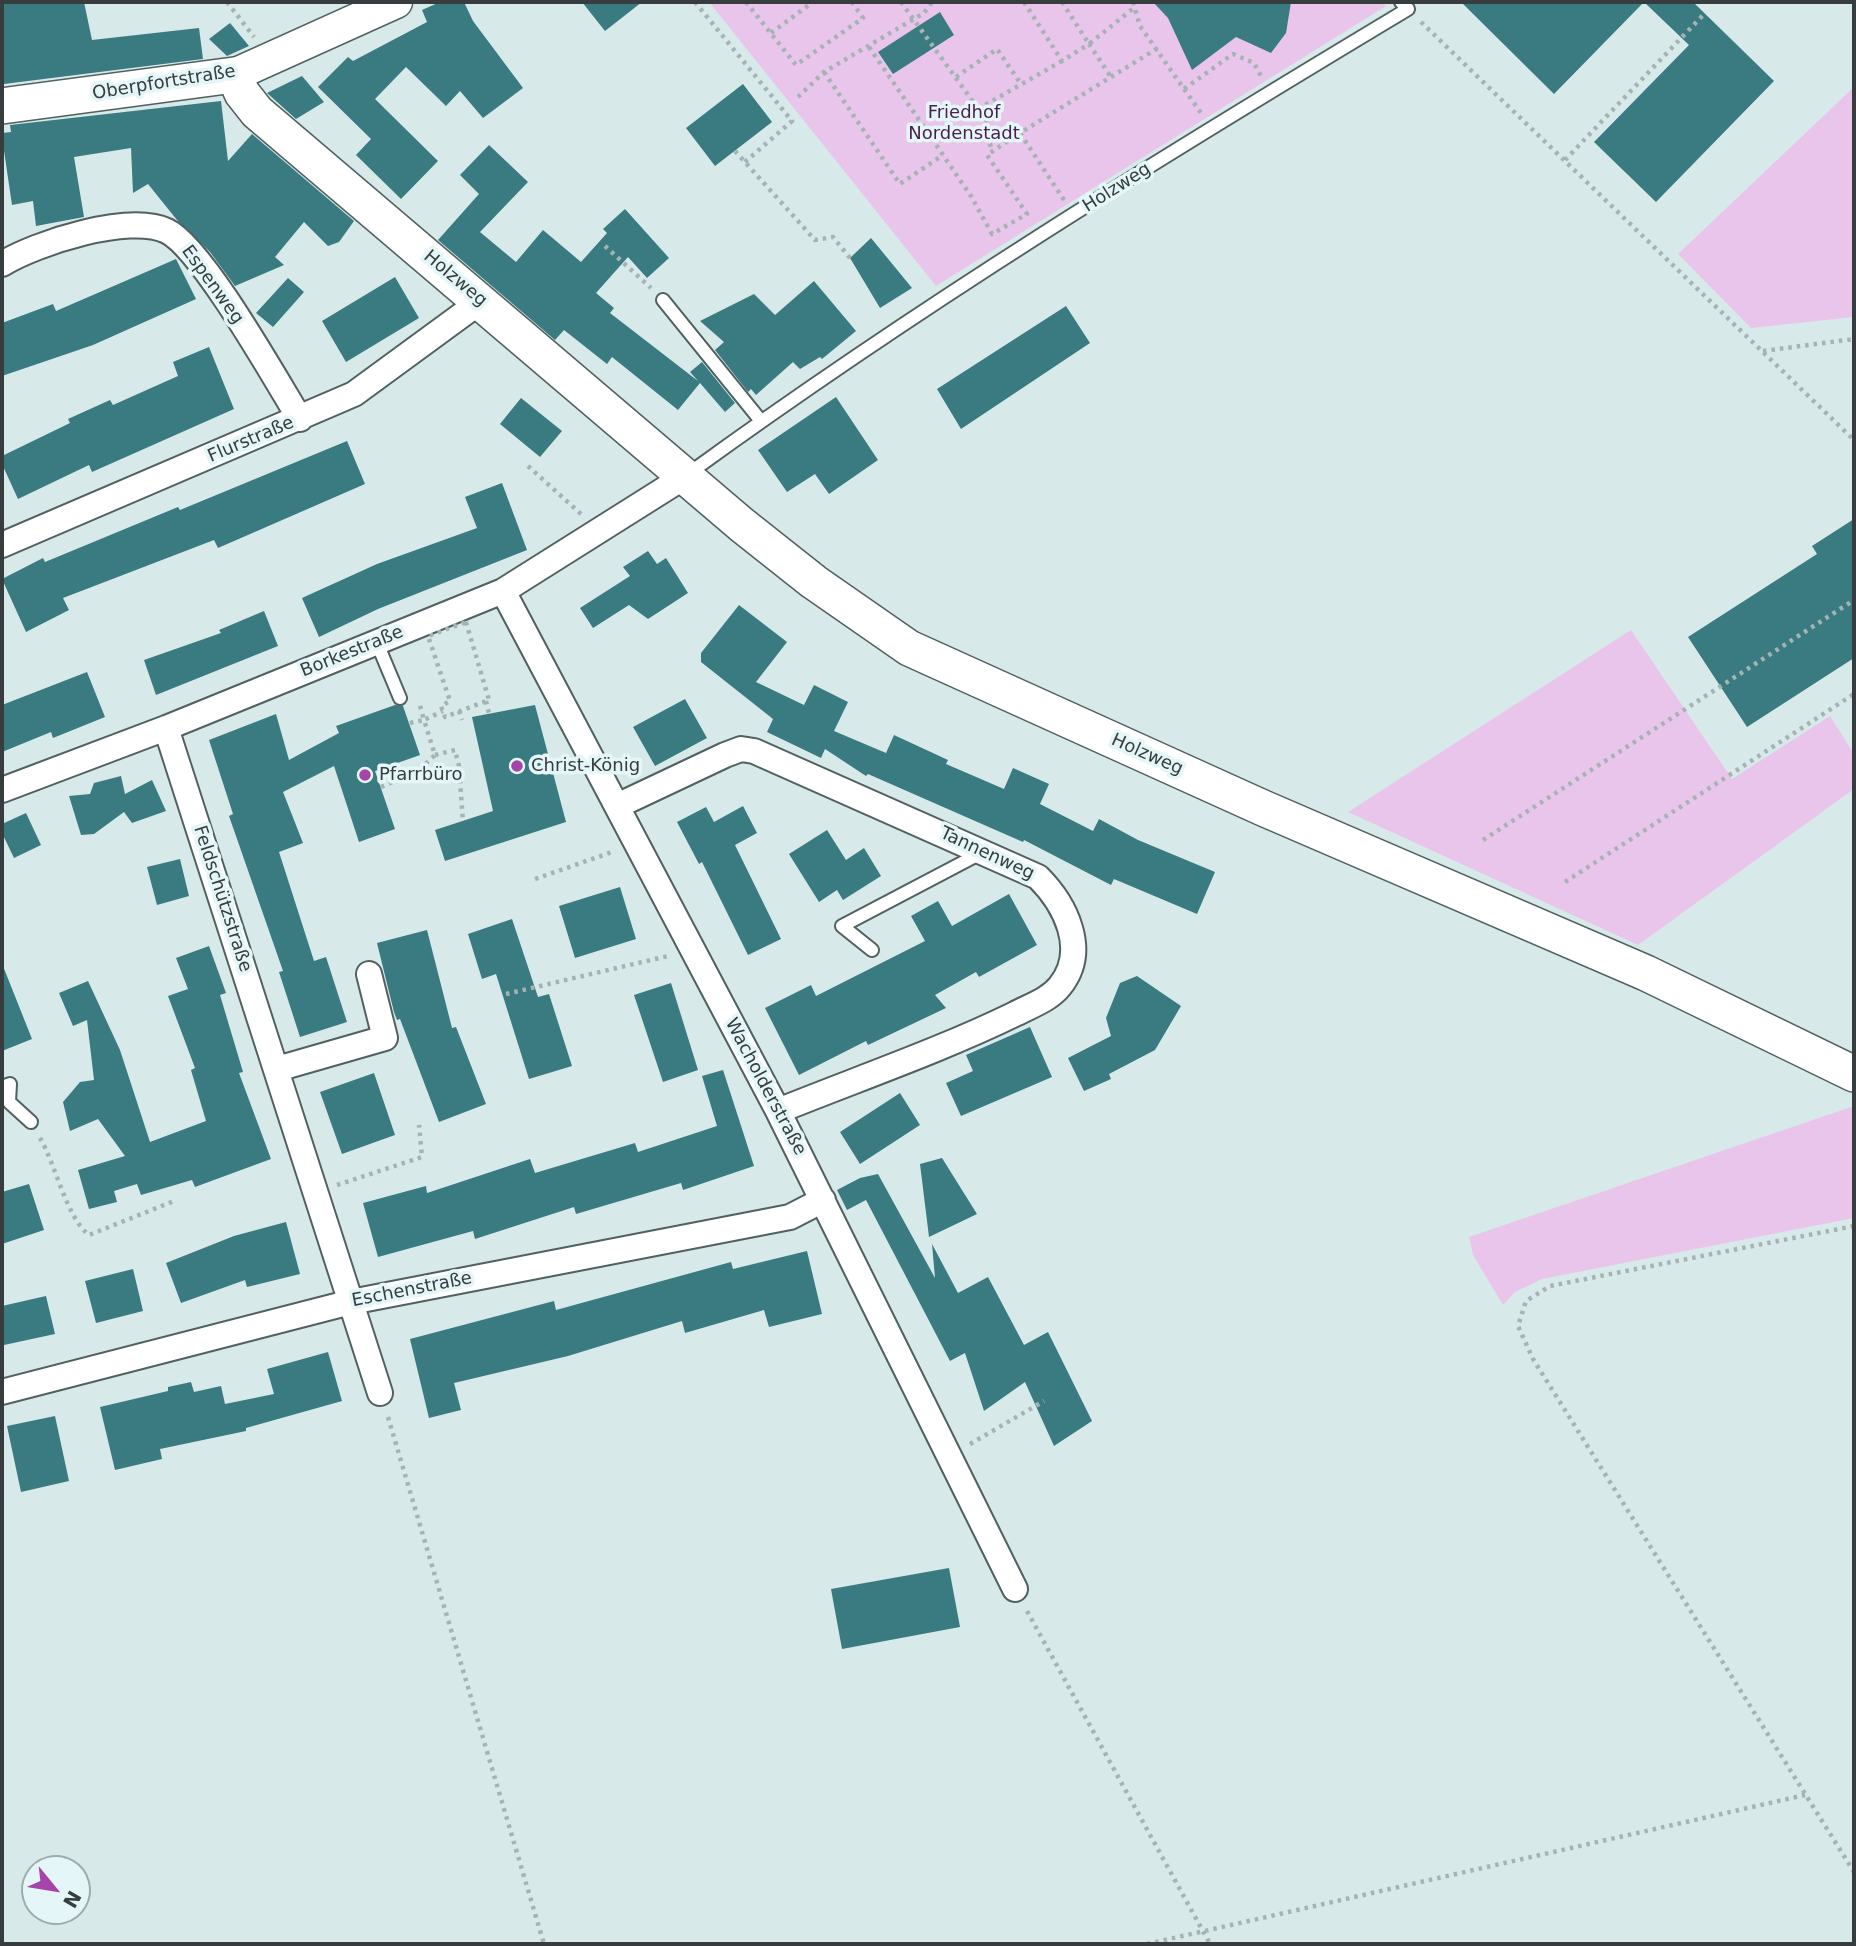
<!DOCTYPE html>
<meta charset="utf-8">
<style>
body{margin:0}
#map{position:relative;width:1856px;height:1946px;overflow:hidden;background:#d8e9ea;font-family:"DejaVu Sans",sans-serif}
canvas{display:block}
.frame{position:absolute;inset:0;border:4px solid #373d3e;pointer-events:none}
.north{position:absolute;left:21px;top:1855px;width:70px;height:70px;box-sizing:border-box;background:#e5f6f8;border:2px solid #9facae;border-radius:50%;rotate:120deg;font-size:19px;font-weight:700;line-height:28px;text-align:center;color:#373d3e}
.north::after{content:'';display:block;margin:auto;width:24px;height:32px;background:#a544ab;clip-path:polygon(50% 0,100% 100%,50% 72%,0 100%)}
</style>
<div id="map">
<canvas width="1856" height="1946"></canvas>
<div class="frame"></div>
<div class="north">N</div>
</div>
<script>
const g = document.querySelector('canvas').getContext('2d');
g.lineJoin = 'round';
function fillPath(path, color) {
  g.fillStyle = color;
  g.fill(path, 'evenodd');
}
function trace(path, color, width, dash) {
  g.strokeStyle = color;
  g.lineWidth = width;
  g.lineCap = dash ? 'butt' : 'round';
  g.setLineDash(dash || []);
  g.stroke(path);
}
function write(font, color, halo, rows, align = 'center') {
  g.font = font + ' "DejaVu Sans",sans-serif';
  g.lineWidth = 7;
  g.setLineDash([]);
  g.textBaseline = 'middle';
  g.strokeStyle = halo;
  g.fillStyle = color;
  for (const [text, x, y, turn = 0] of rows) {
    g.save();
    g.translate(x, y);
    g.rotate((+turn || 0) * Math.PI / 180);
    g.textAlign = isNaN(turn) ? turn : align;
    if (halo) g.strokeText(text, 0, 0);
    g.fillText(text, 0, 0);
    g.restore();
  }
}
fillPath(new Path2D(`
 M 709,2 L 1382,2 L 1386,6 L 936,286 Z
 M 1854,87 L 1854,317 L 1751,328 L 1678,254 Z
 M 1631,630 L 1732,779 L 1830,716 L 1854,754 L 1854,789 L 1638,945 L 1348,812 Z
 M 1854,1106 L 1854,1218 L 1542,1279 L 1515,1292 L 1503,1305 L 1473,1255 L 1469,1237 Z`), '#eac5eb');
fillPath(new Path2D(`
 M 2,2 L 84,2 L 92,40 L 199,28 L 203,59 L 4,84 Z
 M 440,2 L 464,2 L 473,21 L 523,88 L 483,118 L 460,91 L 446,106 L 406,67 L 375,99 L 438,161 L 401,199 L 356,155 L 371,139 L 318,87 L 348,57 L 353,61 L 427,22 L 422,10 Z
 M 582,2 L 642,2 L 605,31 Z
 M 1153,2 L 1291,2 L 1286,33 L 1271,53 L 1236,37 L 1192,70 L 1168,18 Z
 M 1461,2 L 1644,2 L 1554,94 Z
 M 1644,2 L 1693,2 L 1774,81 L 1656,202 L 1594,142 L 1689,45 Z
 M 940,12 L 954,35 L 893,74 L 878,52 Z
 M 230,23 L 249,46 L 227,56 L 209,39 Z
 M 302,76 L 324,102 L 296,119 L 267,93 Z
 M 743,84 L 772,122 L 715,166 L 686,128 Z
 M 221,101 L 228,161 L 252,134 L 354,221 L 339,242 L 328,246 L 304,222 L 275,257 L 284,265 L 235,286 L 210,252 L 177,220 L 148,184 L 133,193 L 131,148 L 74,157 L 84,217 L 36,226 L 33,201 L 12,205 L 2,137 L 2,133 L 11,132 L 10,125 Z
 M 489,145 L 528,182 L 480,232 L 516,262 L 543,230 L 581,262 L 607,233 L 603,229 L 625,209 L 669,258 L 647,278 L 628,257 L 596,293 L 614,308 L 610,313 L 698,381 L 690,372 L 702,362 L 735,403 L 725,412 L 700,383 L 678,410 L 612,357 L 607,364 L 564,330 L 555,340 L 438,240 L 479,194 L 460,175 Z
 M 871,238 L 912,288 L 880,308 L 850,258 Z
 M 176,259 L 196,299 L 93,345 L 2,376 L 2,323 L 53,304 L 56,311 Z
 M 395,277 L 419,318 L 346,362 L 322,321 Z
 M 288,278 L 304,292 L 273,327 L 256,313 Z
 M 814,281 L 856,331 L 822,359 L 820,357 L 800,369 L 793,362 L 756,395 L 751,389 L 748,392 L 715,350 L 724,342 L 700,321 L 754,294 L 775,315 Z
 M 1066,306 L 1090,343 L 961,429 L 937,389 Z
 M 209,347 L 234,409 L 92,472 L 89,465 L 18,499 L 2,464 L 2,456 L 70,423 L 68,419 L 110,400 L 113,405 L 178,376 L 173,362 Z
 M 836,397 L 878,460 L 829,494 L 815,474 L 787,492 L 758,450 Z
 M 521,398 L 562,431 L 540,457 L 500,424 Z
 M 347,441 L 365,484 L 218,548 L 214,540 L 63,598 L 69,610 L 26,632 L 2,579 L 43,558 L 45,562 L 178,507 L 180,510 Z
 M 502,483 L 527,550 L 378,609 L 319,637 L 302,598 L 377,564 L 477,528 L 465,497 Z
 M 1854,519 L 1854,658 L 1747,727 L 1688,637 L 1817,554 L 1812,546 Z
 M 648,551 L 657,564 L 666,558 L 688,593 L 648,619 L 629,605 L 593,628 L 580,608 L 630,576 L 623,567 Z
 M 739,605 L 787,642 L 756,682 L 804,705 L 814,685 L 848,702 L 834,731 L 886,753 L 894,735 L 948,760 L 946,764 L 1004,789 L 1013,768 L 1049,784 L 1040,804 L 1093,831 L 1099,819 L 1138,840 L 1215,872 L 1197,914 L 1114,879 L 1111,885 L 1024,840 L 1023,842 L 868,774 L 866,776 L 825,749 L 821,758 L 767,732 L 773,719 L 701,662 L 701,653 Z
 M 264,611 L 278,646 L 156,695 L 144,660 L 221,633 L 219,630 Z
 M 87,672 L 105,717 L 53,738 L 51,732 L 2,752 L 2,705 Z
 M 685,699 L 707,738 L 655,766 L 633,727 Z
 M 395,705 L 403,706 L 420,755 L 375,771 L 395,829 L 359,842 L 334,766 L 283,792 L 303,843 L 279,852 L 314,961 L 326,957 L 347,1022 L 300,1037 L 279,972 L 283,971 L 229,816 L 233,814 L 209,740 L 276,714 L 289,760 L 339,733 L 336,726 Z
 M 535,705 L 566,822 L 445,861 L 435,830 L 493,811 L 472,717 Z
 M 121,776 L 125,794 L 152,780 L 166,811 L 132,823 L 124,812 L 94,834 L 81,835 L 69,796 L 90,794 L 94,783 Z
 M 743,806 L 757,833 L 735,845 L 781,939 L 748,955 L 702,862 L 699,864 L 677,822 L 706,807 L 714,822 Z
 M 26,813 L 41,845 L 14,858 L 2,833 L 2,824 Z
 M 827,830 L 846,860 L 864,848 L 881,876 L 843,900 L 837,890 L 819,902 L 789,854 Z
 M 180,859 L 189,896 L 157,905 L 147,867 Z
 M 620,887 L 636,939 L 575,958 L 559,906 Z
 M 1009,894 L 1037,945 L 979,977 L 976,972 L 935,995 L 946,1008 L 868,1045 L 866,1041 L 799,1075 L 765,1008 L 811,985 L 816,996 L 925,941 L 911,916 L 938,901 L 952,926 Z
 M 512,919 L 538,997 L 549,994 L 572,1066 L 529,1079 L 496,974 L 482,979 L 468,934 Z
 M 427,930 L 452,1028 L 456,1027 L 486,1104 L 439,1122 L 400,1019 L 397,1020 L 394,1012 L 377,943 Z
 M 209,946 L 226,993 L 220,995 L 243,1072 L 239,1073 L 271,1159 L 195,1187 L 192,1180 L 141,1195 L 137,1184 L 114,1191 L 117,1202 L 89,1209 L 78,1170 L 125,1156 L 98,1119 L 70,1131 L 63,1102 L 80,1082 L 94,1080 L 87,1020 L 73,1026 L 59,993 L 88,981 L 120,1050 L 150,1142 L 206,1121 L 191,1070 L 195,1068 L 168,996 L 188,989 L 176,958 Z
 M 3,966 L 32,1039 L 2,1051 L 2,967 Z
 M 1137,976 L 1181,1006 L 1155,1050 L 1109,1074 L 1111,1079 L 1084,1091 L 1068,1058 L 1111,1036 L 1106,1018 L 1120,983 Z
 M 671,983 L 698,1070 L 663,1082 L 634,995 Z
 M 1030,1027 L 1052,1077 L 961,1116 L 946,1083 L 973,1071 L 966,1055 Z
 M 723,1070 L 754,1166 L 683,1190 L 681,1183 L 576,1214 L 574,1207 L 475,1239 L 473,1231 L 378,1257 L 363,1203 L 426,1186 L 427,1193 L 530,1159 L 535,1173 L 635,1143 L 638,1152 L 717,1126 L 702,1076 Z
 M 374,1073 L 395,1135 L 342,1154 L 320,1092 Z
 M 900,1093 L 920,1125 L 860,1164 L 840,1132 Z
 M 942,1158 L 977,1214 L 929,1237 L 920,1164 Z
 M 878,1174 L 935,1278 L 932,1244 L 958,1293 L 988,1277 L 1024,1345 L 1048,1332 L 1092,1421 L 1054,1446 L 1025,1382 L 984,1411 L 965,1353 L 950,1361 L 866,1200 L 847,1210 L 837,1190 L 860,1178 Z
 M 29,1184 L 44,1230 L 2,1244 L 2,1192 Z
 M 286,1222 L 300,1274 L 247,1287 L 245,1280 L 181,1303 L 166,1263 L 234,1236 Z
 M 807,1251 L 822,1314 L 769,1327 L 764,1310 L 685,1333 L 682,1321 L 568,1356 L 454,1383 L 461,1410 L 429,1418 L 410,1339 L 554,1301 L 556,1310 L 731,1262 L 733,1269 Z
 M 133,1269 L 143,1311 L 96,1323 L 85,1281 Z
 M 46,1296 L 55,1334 L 4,1345 L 2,1306 Z
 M 328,1352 L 342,1401 L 246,1428 L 246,1431 L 160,1449 L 162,1459 L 115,1470 L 100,1407 L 168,1391 L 168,1387 L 191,1382 L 194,1392 L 221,1386 L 225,1404 L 274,1394 L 267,1369 Z
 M 55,1416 L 69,1481 L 21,1492 L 7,1426 Z
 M 949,1568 L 960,1627 L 842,1649 L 831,1589 Z`), '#397b81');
const service = new Path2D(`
 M 663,300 L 761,421
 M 688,474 C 919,306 1163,156 1408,9 L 1401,2
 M 377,643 L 400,698
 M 872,950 L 842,926 L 981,853
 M 2,1087 L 10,1084 L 9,1102 L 31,1122`);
const minor = new Path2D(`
 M 2,264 C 36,243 129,213 167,231 C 202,248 276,380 300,419
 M 2,545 L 354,394 L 481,301
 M 503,591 L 778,1111 L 1015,1589
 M 166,728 L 380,1393
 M 2,790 L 166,728 L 503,591 L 684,477
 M 617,806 L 725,755 L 741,749 L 754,751 L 1038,877 C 1065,904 1089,950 1060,986 C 1049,1000 1030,1006 1015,1014 C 939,1051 857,1079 778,1111
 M 277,1069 L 385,1038 L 369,974
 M 2,1392 L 351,1302 L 790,1217 L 823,1200`);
const tertiary = new Path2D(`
 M 234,75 L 396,2`);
const secondary = new Path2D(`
 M 2,106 L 234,75 L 242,93 L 257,112 L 742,525 L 814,582 L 909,648 L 1263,808 L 1646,973 L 1854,1074`);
trace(service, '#516061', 16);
trace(minor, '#516061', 28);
trace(tertiary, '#516061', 35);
trace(secondary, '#516061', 38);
trace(new Path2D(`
 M 227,2 L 254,37
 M 695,2 L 792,121 L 745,162
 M 746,2 L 796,65 L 863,18 L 852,2
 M 901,2 L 987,121 L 987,137 L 993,152
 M 1024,2 L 1062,61 L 1089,44 L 1111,77
 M 1062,2 L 1089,44 L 1135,7
 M 1133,2 L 1140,26 L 1184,89 L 1233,54 L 1254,63 L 1262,78
 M 1421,22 L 1854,440
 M 771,33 L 813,2
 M 869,47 L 971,196 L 992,234 L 1027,214 L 987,155 L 1020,133
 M 824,72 L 900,184 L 943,155
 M 956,77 L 997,49 L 1021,84
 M 1184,89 L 1201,113
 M 798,97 L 824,72 L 924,13 L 932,2
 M 978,109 L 1062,61
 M 735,151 L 815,240 L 833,237 L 850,258
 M 1565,160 L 1705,13
 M 1064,200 L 1020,133 L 1158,48
 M 605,246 L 651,288
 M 1763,351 L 1854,339
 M 528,466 L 581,514
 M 466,622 L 489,700 L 445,717 L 441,706 L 450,701 L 428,636 Z
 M 486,701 L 489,713
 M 459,711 L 462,720
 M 410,723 L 424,720 L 419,702
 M 435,755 L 455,750 L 459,766 L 463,822
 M 381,787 L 418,771 L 435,755 L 424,720 L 443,711
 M 1483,840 L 1854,600
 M 535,879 L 615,851
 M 1565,882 L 1854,694
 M 506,994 L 668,956
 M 40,1138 C 56,1165 66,1217 89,1235 L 174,1201
 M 337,1185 L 422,1157 L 419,1125
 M 1854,1226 L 1550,1286 L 1526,1301 L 1518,1326 L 1533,1359 L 1854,1872
 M 388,1417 L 544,1944
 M 970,1444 L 1044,1401
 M 1027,1611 L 1210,1944
 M 1147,1944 L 1805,1795`), '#a6b3b4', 4.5, [3.5, 5]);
trace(service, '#fff', 12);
trace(minor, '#fff', 24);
trace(tertiary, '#fff', 32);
trace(secondary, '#fff', 35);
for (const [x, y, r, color] of [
 [517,766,7,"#a544ab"],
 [365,775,7,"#a544ab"]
]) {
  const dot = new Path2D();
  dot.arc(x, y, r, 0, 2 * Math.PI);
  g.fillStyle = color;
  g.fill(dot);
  trace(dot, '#e5f6f8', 2.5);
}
write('18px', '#373d3e', '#e5f6f8', [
 ["Oberpfortstraße",164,83,-9],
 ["Holzweg",1117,188,-32],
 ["Holzweg",455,279,40],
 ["Espenweg",212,285,54],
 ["Flurstraße",251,440,-23],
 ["Borkestraße",352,652,-22],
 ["Holzweg",1147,755,24],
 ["Tannenweg",987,854,25],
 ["Feldschützstraße",222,899,72],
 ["Wacholderstraße",765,1087,62],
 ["Eschenstraße",412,1290,-11]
]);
write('18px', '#4a1d4d', '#e5f6f8', [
 ["Friedhof",964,113],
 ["Nordenstadt",964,134]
]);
write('18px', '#373d3e', '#e5f6f8', [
 ["Christ-König",531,766],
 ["Pfarrbüro",379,775]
], 'left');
</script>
